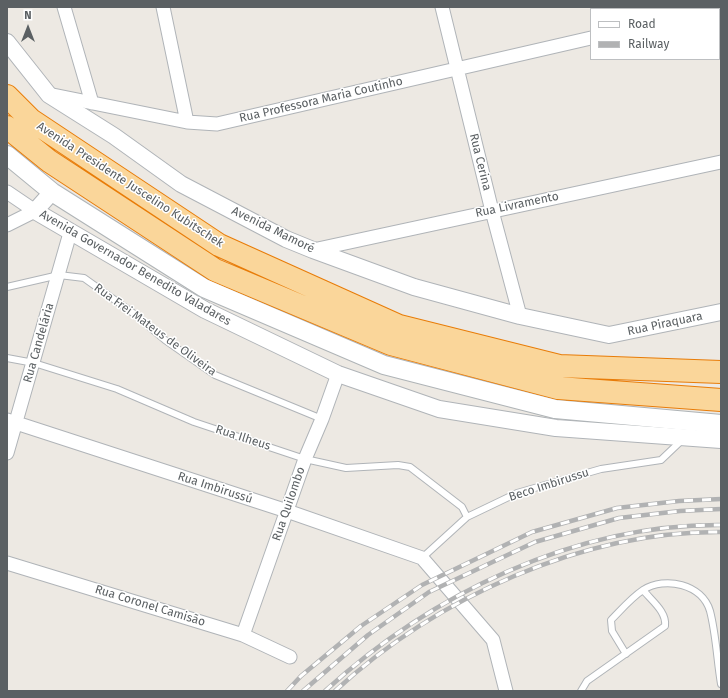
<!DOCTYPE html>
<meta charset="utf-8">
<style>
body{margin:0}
#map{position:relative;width:728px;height:698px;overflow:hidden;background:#ede9e3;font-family:"Fira Sans",sans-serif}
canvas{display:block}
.frame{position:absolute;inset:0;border:8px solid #5b6063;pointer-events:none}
.legend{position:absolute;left:590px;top:8px;width:130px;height:52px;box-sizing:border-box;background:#fff;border:1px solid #bdbfc1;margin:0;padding:5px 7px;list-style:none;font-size:12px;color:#5b6063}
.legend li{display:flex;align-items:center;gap:8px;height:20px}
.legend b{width:20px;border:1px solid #bdbfc1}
.north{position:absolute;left:8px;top:8px;width:40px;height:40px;-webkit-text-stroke:3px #fff;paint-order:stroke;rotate:0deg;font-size:11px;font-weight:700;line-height:16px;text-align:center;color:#5b6063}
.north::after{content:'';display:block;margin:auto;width:14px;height:18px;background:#5b6063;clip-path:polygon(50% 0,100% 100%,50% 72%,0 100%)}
</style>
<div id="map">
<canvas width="728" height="698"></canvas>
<div class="frame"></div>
<ul class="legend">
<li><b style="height:5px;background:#fff"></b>Road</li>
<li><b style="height:5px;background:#b1b2b3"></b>Railway</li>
</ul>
<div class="north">N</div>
</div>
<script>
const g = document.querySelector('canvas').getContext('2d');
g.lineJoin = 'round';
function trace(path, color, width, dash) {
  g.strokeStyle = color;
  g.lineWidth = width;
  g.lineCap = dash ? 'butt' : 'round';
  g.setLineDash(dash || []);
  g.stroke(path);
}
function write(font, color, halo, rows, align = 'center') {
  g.font = font + ' "Fira Sans",sans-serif';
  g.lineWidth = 3;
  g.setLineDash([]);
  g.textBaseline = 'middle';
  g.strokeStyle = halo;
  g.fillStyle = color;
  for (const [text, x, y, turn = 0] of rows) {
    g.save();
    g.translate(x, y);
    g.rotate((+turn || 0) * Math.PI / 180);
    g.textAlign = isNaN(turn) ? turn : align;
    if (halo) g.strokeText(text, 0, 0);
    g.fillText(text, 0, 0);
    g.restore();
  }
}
const service = new Path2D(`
 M 7,287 L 59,275 L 84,278 L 133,313 L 165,340 L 215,375 L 322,419
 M 7,358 L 34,363 L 117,389 L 194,422 L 305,459 L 346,468 L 398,465 L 410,467 L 462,507 L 467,517
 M 422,558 L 467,517 L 517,493 L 601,469 L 661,460 L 682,440
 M 626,654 L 612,631 L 611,620 C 621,610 631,598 643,590 C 665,576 702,584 710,611 C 716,634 717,660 721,684
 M 581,691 L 587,681 L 665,626 C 667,612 652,601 643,590`);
const minor = new Path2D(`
 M 64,7 L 92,103
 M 163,7 L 187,122
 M 442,7 L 492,211 L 520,316
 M 719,9 L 721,8
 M 53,95 L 187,122 L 217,124 L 591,38
 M 7,192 L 35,211 L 7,225
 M 313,250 L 721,162
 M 7,420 L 287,511 L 422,558 L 493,640 L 506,691
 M 7,453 L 70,233
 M 7,563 L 243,635 L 290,657
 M 243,635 L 305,459 L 322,419 L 338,374`);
const tertiary = new Path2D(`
 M 7,42 L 49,95 L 114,136 L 181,184 L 286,239 L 313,250 L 414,287 L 520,316 L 609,335 L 721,312
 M 52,192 L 35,211 L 205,310 L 338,374 L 439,409 L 556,428 L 721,440`);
const secondary = new Path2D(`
 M 7,155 L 52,192 L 204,288 L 384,365 L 555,409 L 721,424`);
const trunk = new Path2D(`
 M 7,96 L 31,120 L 219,245 L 399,326 L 559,366 L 721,372
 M 7,127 L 49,161 L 215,270 L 391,344 L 558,388 L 721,400`);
trace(service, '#b0b4b8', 8);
trace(minor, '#b0b4b8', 15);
trace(tertiary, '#b0b4b8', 18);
trace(secondary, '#afb4b7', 20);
trace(trunk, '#e87c08', 24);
trace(service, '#fff', 6);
trace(minor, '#fff', 13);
trace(tertiary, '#fff', 16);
trace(secondary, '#fff', 18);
trace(trunk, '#fad69a', 22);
const rail = new Path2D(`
 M 287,691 L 301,676 L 361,626 L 422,585 L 532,532 L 617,508 L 679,501 L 721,499
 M 303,691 L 368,635 L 429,592 L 535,542 L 619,518 L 680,511 L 721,509
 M 325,691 C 431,594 575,524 721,525
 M 335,691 C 436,598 582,531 721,532`);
trace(rail, '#b1b2b3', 4.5);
trace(rail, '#fff', 3, [9]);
write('12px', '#5b6063', '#fff', [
 ["Rua Professora Maria Coutinho",321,100,-13],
 ["Rua Cerina",480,162,76],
 ["Avenida Presidente Juscelino Kubitschek",130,185,33],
 ["Rua Livramento",517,205,-12],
 ["Avenida Mamoré",273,230,26],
 ["Avenida Governador Benedito Valadares",135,268,30],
 ["Rua Piraquara",665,324,-12],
 ["Rua Frei Mateus de Oliveira",155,330,36],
 ["Rua Candelária",39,343,-74],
 ["Rua Ilheus",243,438,18],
 ["Beco Imbirussu",549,485,-18],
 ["Rua Imbirussú",215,488,18],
 ["Rua Quilombo",289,504,-71],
 ["Rua Coronel Camisão",150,606,17]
]);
</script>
